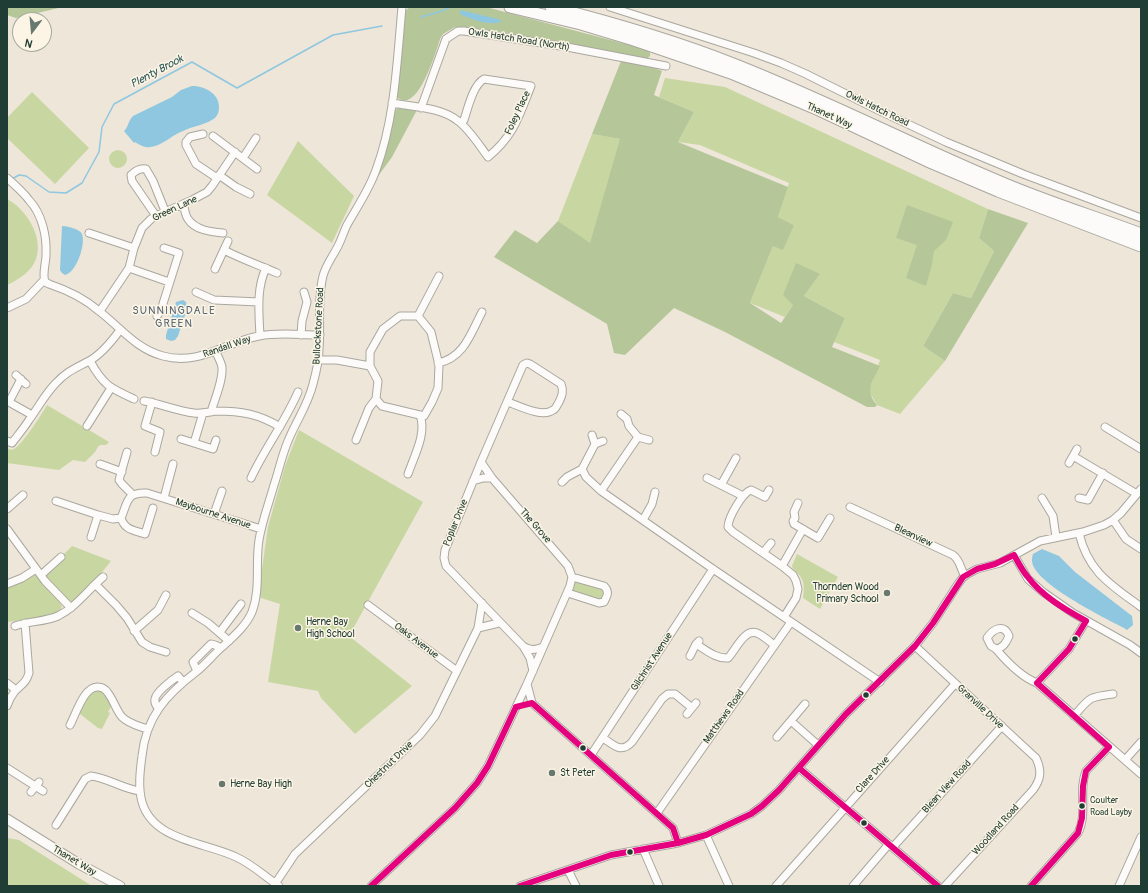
<!DOCTYPE html>
<style>
body{margin:0}
#map{position:relative;width:1148px;height:893px;overflow:hidden;background:#eee6d9;font-family:Pangolin,sans-serif}
canvas{display:block}
.frame{position:absolute;inset:0;border:8px solid #1f3d34;pointer-events:none}
.north{position:absolute;left:12px;top:12px;width:40px;height:40px;box-sizing:border-box;background:#fcf5e5;border:1px solid #a4ab9e;border-radius:50%;rotate:196deg;font-size:11px;font-weight:700;line-height:16px;text-align:center;color:#1f3d34}
.north::after{content:'';display:block;margin:auto;width:14px;height:18px;background:#67786e;clip-path:polygon(50% 0,100% 100%,50% 72%,0 100%)}
</style>
<div id="map">
<canvas width="1148" height="893"></canvas>
<div class="frame"></div>
<div class="north">N</div>
</div>
<script>
const g = document.querySelector('canvas').getContext('2d');
g.lineJoin = 'round';
function fillPath(path, color) {
  g.fillStyle = color;
  g.fill(path, 'evenodd');
}
function trace(path, color, width, dash) {
  g.strokeStyle = color;
  g.lineWidth = width;
  g.lineCap = dash ? 'butt' : 'round';
  g.setLineDash(dash || []);
  g.stroke(path);
}
function write(font, color, halo, rows, align = 'center') {
  g.font = font + ' Pangolin,sans-serif';
  g.lineWidth = 3;
  g.setLineDash([]);
  g.textBaseline = 'middle';
  g.strokeStyle = halo;
  g.fillStyle = color;
  for (const [text, x, y, turn = 0] of rows) {
    g.save();
    g.translate(x, y);
    g.rotate((+turn || 0) * Math.PI / 180);
    g.textAlign = isNaN(turn) ? turn : align;
    if (halo) g.strokeText(text, 0, 0);
    g.fillText(text, 0, 0);
    g.restore();
  }
}
fillPath(new Path2D(`
 M 665,78 L 725,87 L 988,209 L 979,238 L 994,251 L 971,298 L 953,293 L 923,346 L 945,361 L 900,414 L 877,405 L 869,391 L 880,360 L 834,342 L 845,318 L 804,296 L 820,274 L 793,305 L 785,317 L 750,303 L 773,246 L 794,225 L 778,217 L 789,183 L 700,145 L 678,142 L 694,112 L 659,97 Z
 M 32,92 L 89,148 L 55,184 L 7,138 L 7,118 Z
 M 592,134 L 621,139 L 590,244 L 558,221 Z
 M 298,141 L 354,196 L 332,243 L 267,195 Z
 M109 159a9 9 0 1 1 18 0a9 9 0 1 1-18 0Z
 M 7,199 C 26,209 44,237 36,259 C 32,271 18,280 7,285 Z
 M 47,405 L 109,442 L 106,445 L 100,445 L 98,447 L 95,452 L 85,462 L 73,460 L 59,470 L 7,463 L 8,449 C 11,450 12,450 14,449 C 22,445 42,414 47,405 Z
 M 299,430 L 423,502 L 349,636 L 412,686 L 355,734 L 321,698 L 318,691 L 268,682 L 280,604 L 258,597 L 268,527 L 285,466 Z
 M 72,546 L 111,561 L 95,581 L 72,604 L 58,598 L 58,600 L 62,606 L 60,611 L 44,618 L 7,622 L 7,587 L 36,573 L 39,576 L 63,555 Z
 M 797,554 L 838,577 L 820,609 L 803,598 C 804,591 805,582 800,576 C 797,572 793,570 792,566 Z
 M 572,577 L 604,586 L 604,602 L 568,593 Z
 M 97,689 L 103,691 L 112,705 L 108,712 L 110,713 L 102,729 L 98,728 L 80,714 L 80,711 L 89,693 Z
 M 7,838 L 19,840 L 92,886 L 7,886 Z`), '#c8d7a1');
fillPath(new Path2D(`
 M 7,7 L 63,7 L 16,18 L 7,15 Z
 M 410,7 L 486,7 L 648,50 L 650,53 L 650,56 L 646,60 L 455,27 L 443,34 L 440,39 C 436,52 416,120 395,95 L 405,11 Z
 M 623,56 L 662,71 L 654,95 L 694,112 L 678,142 L 788,187 L 778,217 L 794,225 L 783,250 L 773,246 L 750,303 L 781,323 L 793,305 L 783,295 L 796,263 L 820,274 L 804,296 L 845,318 L 832,347 L 880,366 C 873,381 864,390 877,405 L 875,407 L 867,407 L 725,332 L 674,308 L 625,355 L 614,353 L 607,324 L 494,257 L 515,230 L 537,243 L 558,221 L 590,243 L 620,139 L 592,134 Z
 M 398,108 L 417,110 L 392,157 L 376,179 L 393,112 Z
 M 907,205 L 953,222 L 946,240 L 934,251 L 932,264 L 926,286 L 906,278 L 917,245 L 896,238 Z
 M 988,209 L 1028,223 L 945,361 L 923,346 L 953,293 L 971,298 L 994,251 L 979,238 Z`), '#b5c799');
fillPath(new Path2D(`
 M 460,10 L 498,19 L 502,21 C 490,27 471,19 460,14 Z
 M 192,86 C 204,86 219,93 219,107 C 219,111 218,115 215,118 C 206,125 193,126 183,131 C 172,135 162,146 150,147 C 144,148 140,145 135,142 L 134,143 L 124,131 C 128,128 128,121 133,116 L 172,97 L 181,90 Z
 M 62,226 C 67,226 80,229 82,234 C 86,245 76,273 65,275 L 62,273 L 60,270 Z
 M 183,300 L 186,302 L 187,309 L 178,336 L 175,340 L 171,341 L 166,339 L 166,335 L 176,302 Z
 M 1042,549 L 1059,556 L 1075,572 L 1132,616 L 1133,625 L 1127,630 L 1124,628 C 1105,618 1033,583 1032,561 C 1032,559 1032,557 1033,554 Z`), '#8ec7df');
trace(new Path2D(`
 M 421,17 L 442,11 L 450,7
 M 12,179 L 19,175 L 26,176 L 49,192 L 66,193 L 82,183 L 99,152 L 102,127 L 114,104 L 192,62 L 237,88 L 333,35 L 382,26`), '#8ec7df', 1.5);
const minor = new Path2D(`
 M 610,7 L 754,53 L 781,63 L 806,74 L 878,110 L 946,142 L 1023,174 L 1141,218
 M 392,103 C 413,107 441,107 458,121 C 470,130 479,145 488,157 C 514,136 519,116 531,86 L 484,79 C 473,85 468,108 464,120 L 461,123
 M 421,108 L 446,39 L 458,31 L 464,31 L 567,47 L 666,66
 M 203,134 L 190,137 L 186,142 L 186,145 L 196,164 L 217,178
 M 213,136 L 257,169
 M 243,158 L 256,138
 M 219,175 L 236,187 L 250,194
 M 7,178 C 15,185 23,192 29,200 C 42,214 47,236 46,255 C 46,263 42,274 45,282 L 49,284 C 67,290 84,298 99,311 C 120,327 136,349 163,356 C 200,366 225,342 259,336 C 279,332 300,335 320,335
 M 183,204 C 185,209 185,215 188,219 C 195,230 211,232 223,233
 M 156,216 L 132,181 L 131,175 C 135,171 140,168 146,169 L 153,181 L 165,211
 M 89,233 L 134,248
 M 224,250 C 241,259 259,265 277,273
 M 129,268 L 169,282
 M 215,269 L 228,241
 M 196,292 L 214,300 L 259,302
 M 7,308 L 26,299 L 44,280
 M 100,311 L 129,268 L 134,248 L 142,228 L 151,219 L 156,216 L 192,200 L 207,192 L 212,186 L 235,152
 M 157,316 L 161,310 L 179,253 L 164,248
 M 400,316 L 418,316 L 431,332 L 439,365 L 438,388 L 432,402 L 424,416 L 382,406 L 376,399 L 378,381 L 370,366 L 370,352 L 383,329 Z
 M 418,316 L 439,276
 M 301,335 L 302,321 L 307,302 L 304,292
 M 260,336 C 259,313 256,289 266,268
 M 318,360 L 337,360 L 370,366
 M 90,361 C 103,385 110,388 134,399
 M 438,363 C 464,358 471,333 482,312
 M 16,375 L 26,384
 M 7,401 L 32,415
 M 144,401 C 161,404 177,411 194,413 C 201,414 209,412 216,411 C 241,411 259,414 280,427
 M 9,402 L 21,379
 M 152,402 L 145,426 L 160,432 L 155,452
 M 508,402 C 519,406 543,418 553,410 C 556,409 557,405 559,402 C 562,396 564,391 561,384 L 530,364 L 527,363 L 523,365 L 481,462 L 445,550 L 444,558 L 446,566 L 523,646 L 530,658 L 533,671
 M 211,412 C 215,398 223,381 222,367 C 221,362 218,357 216,352
 M 87,426 L 111,388
 M 1105,427 L 1141,449
 M 638,437 L 649,440
 M 181,439 L 194,443 L 203,413
 M 356,440 L 369,408 L 376,399
 M 7,441 L 12,443 C 18,435 24,428 29,420 C 38,408 45,394 56,383 C 67,371 76,368 89,361 C 102,354 112,341 120,330
 M 194,443 L 213,449 L 216,440
 M 595,444 L 603,441
 M 127,452 L 119,480 L 122,484 L 133,495
 M 1073,456 L 1137,494
 M 1069,463 L 1077,449
 M 100,464 L 122,472
 M 582,469 L 586,477 L 601,491 L 713,569 L 880,682
 M 408,474 C 414,456 427,434 420,415
 M 251,478 C 265,448 285,422 298,392
 M 707,478 L 743,496
 M 473,481 L 483,478 L 492,478
 M 562,482 L 567,477 L 582,469 L 595,444 L 592,435
 M 721,485 L 736,458
 M 769,490 L 765,497 L 751,490 C 742,493 728,518 728,527 L 733,532 L 782,566 L 793,575 L 796,581 L 798,589 L 796,598 L 784,617
 M 601,491 L 638,437 L 629,426 L 627,419 L 621,414
 M 164,498 L 173,464
 M 1042,498 L 1053,516 L 1056,537
 M 1079,498 L 1088,500 L 1103,473
 M 56,501 L 98,515
 M 798,503 L 794,512 L 795,518 L 793,521 L 794,524 L 818,538 L 830,518
 M 850,507 L 953,555 C 961,561 960,569 965,576
 M 7,509 L 23,495
 M 214,514 L 222,491
 M 121,518 C 125,530 133,530 145,534 L 153,508
 M 643,520 L 652,504 L 655,492
 M 1113,520 L 1126,539 L 1141,549
 M 7,529 L 45,581 L 71,608
 M 1079,533 C 1088,572 1111,585 1141,607
 M 91,537 L 98,515 L 113,519 L 121,518 C 128,502 126,492 147,493 L 261,529
 M 763,553 L 771,543
 M 1014,555 L 1028,579 L 1043,592 L 1073,613 L 1130,645 L 1141,653
 M 782,566 L 803,529
 M 41,575 L 61,557
 M 7,584 L 22,578 L 36,569
 M 96,585 L 116,605 L 127,618 L 142,642 L 150,647 L 166,652
 M 568,593 L 599,603 L 604,602 C 607,596 610,592 604,586 L 572,577
 M 368,605 L 457,671
 M 192,613 L 208,623 L 229,641
 M 15,626 C 29,621 44,622 58,616 C 76,607 88,590 103,577
 M 478,628 L 499,623
 M 134,631 L 158,610 L 166,595
 M 220,632 L 241,604
 M 696,644 C 706,650 716,659 728,658 C 736,650 745,626 759,634 C 765,637 769,641 774,645
 M 523,646 C 530,651 535,650 543,647
 M 915,646 L 1036,758 C 1042,771 1041,779 1033,790 L 945,886
 M 996,649 C 1003,648 1006,643 1009,636 C 1004,623 993,629 987,638 L 991,646 L 996,649 C 1007,662 1021,677 1037,683 L 1141,774
 M 690,656 L 696,644 L 699,641
 M 197,671 L 193,662 L 211,644 L 215,645 L 221,648
 M 7,683 L 16,690
 M 1037,683 L 1069,649 L 1086,621
 M 527,684 L 532,703 L 673,828 L 678,843
 M 7,706 C 9,700 11,696 15,691 C 22,684 26,683 29,673 L 25,623
 M 158,708 C 156,705 154,703 155,699 C 156,692 172,680 178,676 L 183,682
 M 687,714 L 696,703
 M 1074,716 C 1090,697 1089,697 1113,694
 M 791,721 L 818,745
 M 70,725 C 76,714 84,686 98,687 C 102,687 106,690 108,693 C 114,701 116,710 122,717 C 129,724 139,726 147,729
 M 777,737 L 805,704
 M 603,738 C 614,745 621,754 632,742 L 662,699 L 668,694 L 675,694 L 692,708
 M 591,755 L 713,569
 M 1125,760 L 1141,742
 M 7,768 L 43,791
 M 799,768 L 938,886
 M 31,792 L 39,782
 M 657,813 L 791,622
 M 56,825 L 85,779 L 91,776 C 108,778 123,789 140,791
 M 706,835 L 729,886
 M 893,847 L 1002,726
 M 643,849 L 659,886
 M 568,870 L 576,886
 M 275,884 L 295,854 L 420,735 L 435,716 L 478,628 L 482,603
 M 279,886 C 264,876 252,864 236,857 C 205,842 153,841 142,802 C 138,787 140,771 142,756 C 146,717 166,695 196,672 C 205,665 213,655 222,647 C 233,637 246,626 252,612 C 261,588 255,564 259,540 C 262,521 269,503 274,485 C 279,470 282,455 288,441 C 296,421 308,405 313,384 C 316,373 319,360 319,349 C 321,324 317,300 323,276 C 326,264 334,255 339,244 C 342,238 344,231 347,225 C 357,207 369,190 376,170 C 395,119 397,61 402,7
 M 371,886 L 455,808 L 477,783 L 488,766 L 527,684 L 570,586 L 572,577 L 568,566 L 492,478 L 481,462
 M 520,886 L 611,855 L 678,843 L 706,835 L 751,814 L 762,806 L 779,790 L 846,714 L 915,646 L 933,623 L 958,584 L 964,576 L 977,569 L 1000,563 L 1040,541 L 1083,532 L 1104,525 L 1113,520 L 1121,513 L 1141,489
 M 776,886 L 955,684
 M 853,886 L 889,844
 M 1031,886 L 1078,833 C 1088,814 1078,790 1086,771 L 1109,747
 M 1119,886 L 1141,837`);
const major = new Path2D(`
 M 7,819 L 79,864 L 120,886`);
const highway = new Path2D(`
 M 510,7 L 581,24 L 634,40 L 731,73 L 819,110 L 932,163 L 998,191 L 1141,246
 M 551,7 C 614,23 676,41 736,65 C 825,100 910,144 998,181 C 1044,201 1093,216 1141,234`);
trace(minor, '#a9a79f', 9);
trace(major, '#a9a79f', 11);
trace(highway, '#a9a79f', 13);
trace(minor, '#fcfbf9', 7);
trace(major, '#fcfbf9', 9);
trace(highway, '#fcfbf9', 11);
trace(new Path2D(`
 M 1014,555 C 1018,562 1022,570 1027,576 C 1042,596 1064,609 1086,621
 M 1037,683 L 1109,747
 M 1037,683 L 1069,649 L 1086,621
 M 516,707 L 532,703 L 673,828 L 678,843
 M 799,768 L 938,886
 M 371,886 L 455,808 L 477,783 L 488,766 L 516,707
 M 520,886 L 611,855 L 678,843 L 706,835 L 751,814 L 762,806 L 779,790 L 846,714 L 915,646 L 933,623 L 963,577 L 977,569 L 995,564 L 1014,555
 M 1031,886 L 1078,833 L 1082,818 L 1083,786 L 1086,771 L 1109,747`), '#e5007d', 6);
for (const [x, y, r, color] of [
 [887,593,4,"#67786e"],
 [298,628,4,"#67786e"],
 [1075,639,3.5,"#1f3d34"],
 [866,695,3.5,"#1f3d34"],
 [583,748,3.5,"#1f3d34"],
 [552,773,4,"#67786e"],
 [222,784,4,"#67786e"],
 [1082,806,3.5,"#1f3d34"],
 [864,823,3.5,"#1f3d34"],
 [630,852,3.5,"#1f3d34"]
]) {
  const dot = new Path2D();
  dot.arc(x, y, r, 0, 2 * Math.PI);
  g.fillStyle = color;
  g.fill(dot);
  trace(dot, '#fcf5e5', 1.5);
}
write('9px', '#1f3d34', '#fcf5e5', [
 ["Coulter",1090,801],
 ["Road Layby",1090,813]
], 'left');
write('10px', '#1f3d34', '#fcf5e5', [
 ["Owls Hatch Road (North)",519,40,9],
 ["Owls Hatch Road",877,109,26],
 ["Foley Place",518,113,-65],
 ["Thanet Way",829,116,25],
 ["Green Lane",175,209,-25],
 ["Bullockstone Road",319,326,-87],
 ["Randall Way",227,347,-19],
 ["Maybourne Avenue",213,514,18],
 ["Poplar Drive",456,523,-68],
 ["The Grove",535,526,49],
 ["Bleanview",913,536,25],
 ["Oaks Avenue",416,641,37],
 ["Gilchrist Avenue",652,662,-57],
 ["Granville Drive",980,707,43],
 ["Matthews Road",724,717,-55],
 ["Chestnut Drive",389,765,-44],
 ["Clare Drive",873,775,-48],
 ["Blean View Road",947,787,-48],
 ["Woodland Road",996,830,-48],
 ["Thanet Way",74,861,31]
]);
write('10px', '#1f3d34', '#fcf5e5', [
 ["Thornden Wood",879,587,"right"],
 ["Primary School",879,599,"right"],
 ["Herne Bay",306,622],
 ["High School",306,634],
 ["St Peter",560,773],
 ["Herne Bay High",230,784]
], 'left');
write('italic 11px', '#305c5f', '#fcf5e5', [
 ["Plenty Brook",157,72,-28]
]);
g.letterSpacing = '1px';
write('11px', '#526272', '#fcf5e5', [
 ["SUNNINGDALE",174,311],
 ["GREEN",174,324]
]);
g.letterSpacing = '0px';
</script>
